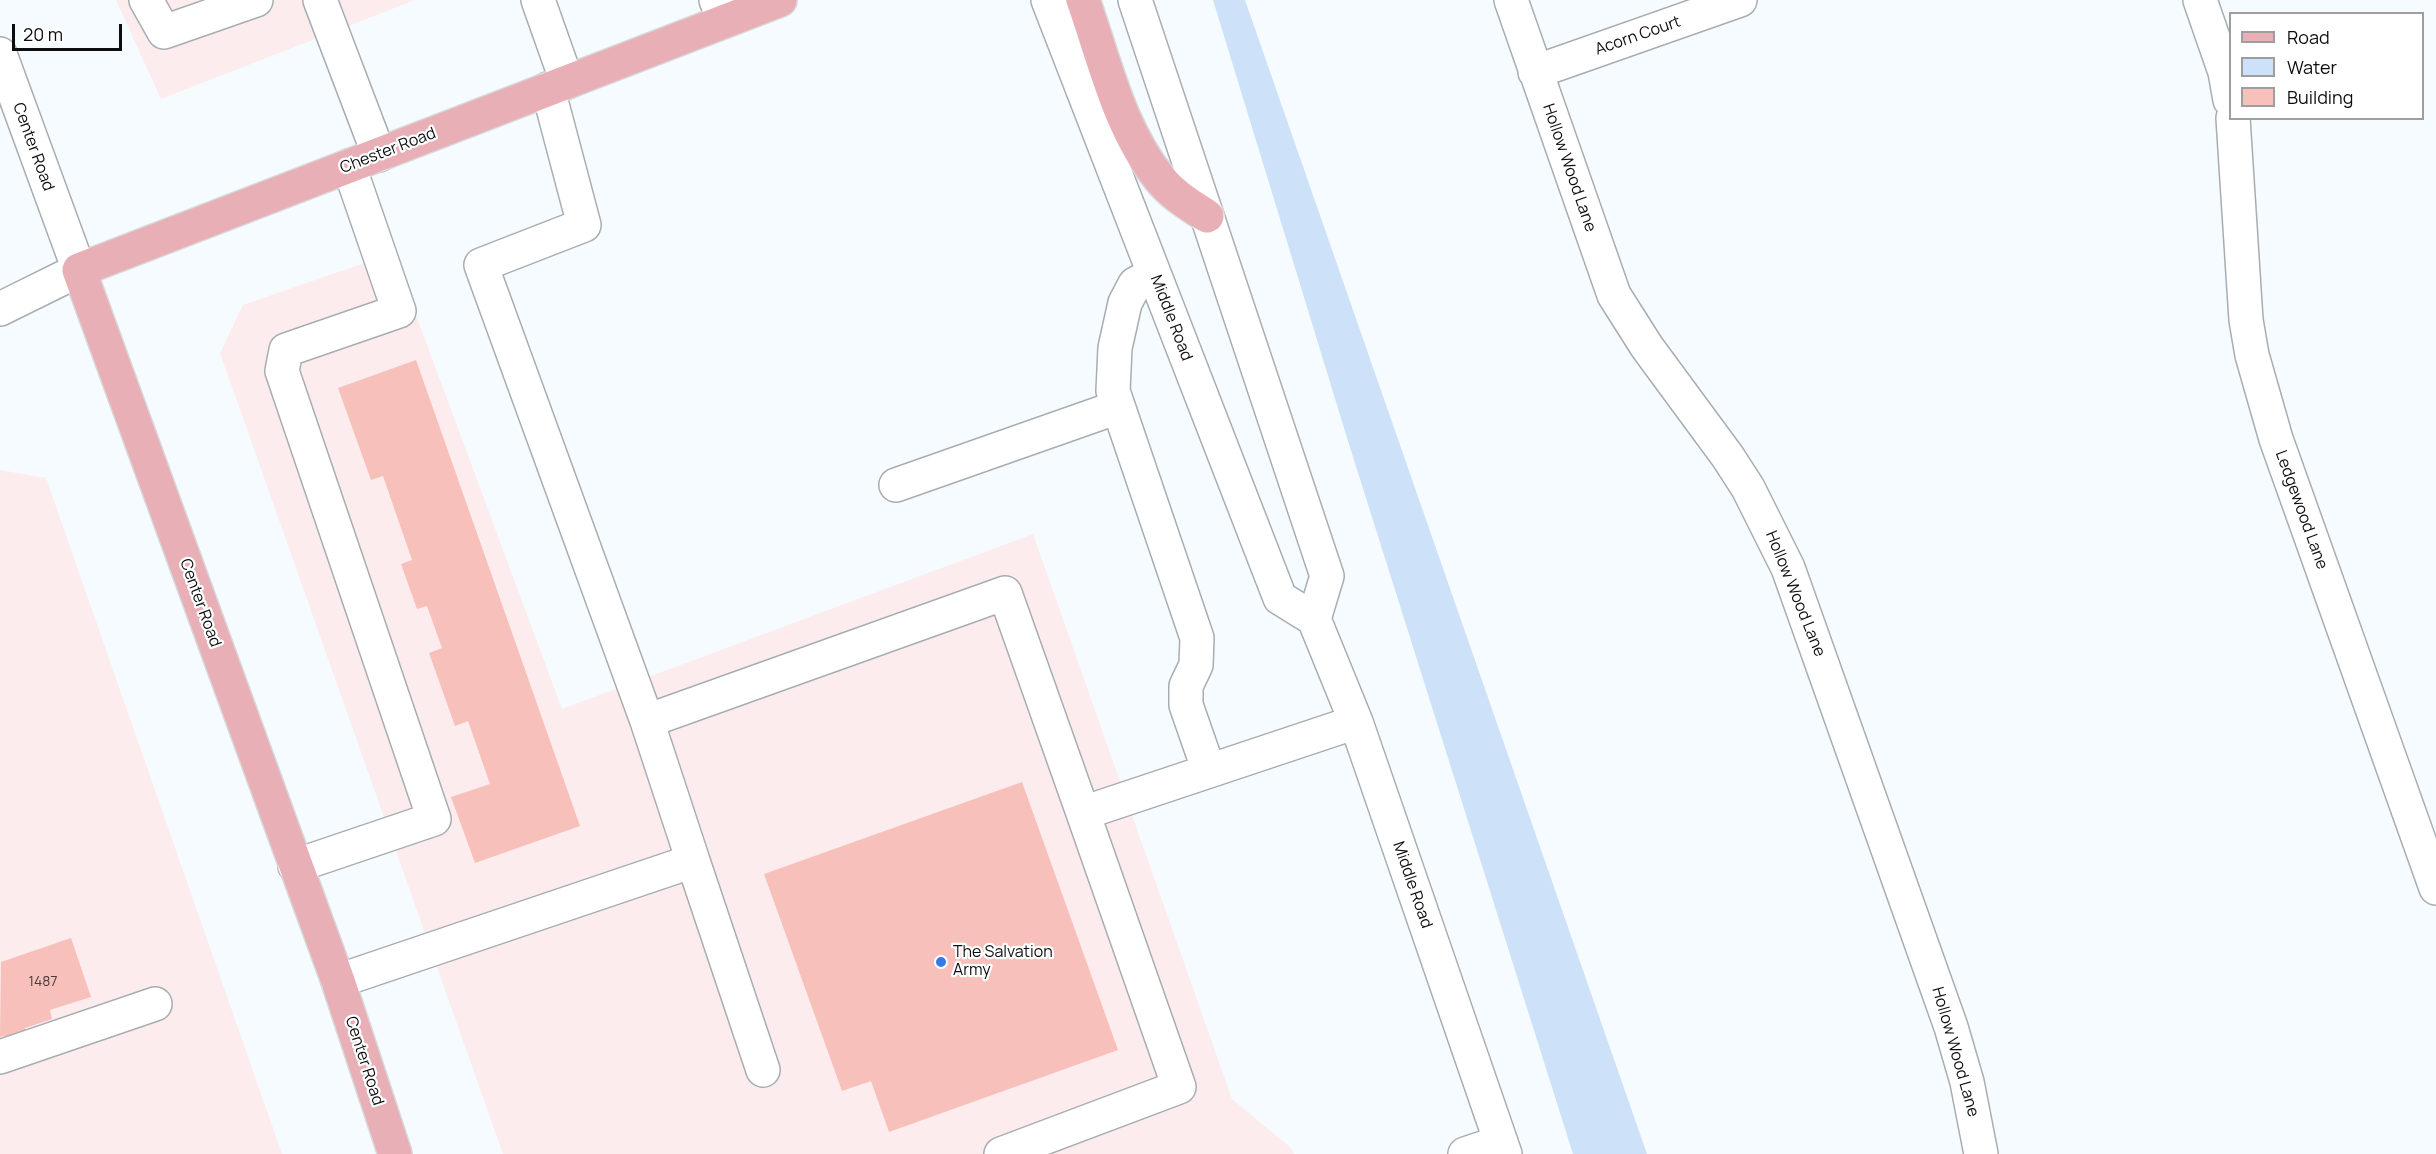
<!DOCTYPE html>
<style>
body{margin:0}
#map{position:relative;width:2436px;height:1154px;overflow:hidden;background:#f6fbff;font-family:Manrope,sans-serif}
canvas{display:block}
.legend{position:absolute;left:2229px;top:12px;width:195px;height:108px;box-sizing:border-box;background:#fff;border:2px solid #9e9e9f;margin:0;padding:8px 10px;list-style:none;font-size:18px;color:#0c0d0f}
.legend li{display:flex;align-items:center;gap:12px;height:30px}
.legend b{width:30px;border:2px solid #9e9e9f}
.scale{position:absolute;left:12px;top:24px;width:110px;height:27px;box-sizing:border-box;border:3px solid #0c0d0f;border-top:0;padding-left:8px;font-size:18px;line-height:21px;white-space:nowrap;color:#0c0d0f;-webkit-text-stroke:4px #fff;paint-order:stroke}
</style>
<div id="map">
<canvas width="2436" height="1154"></canvas>
<ul class="legend">
<li><b style="height:8px;background:#e8b0b6"></b>Road</li>
<li><b style="height:16px;background:#cde1f8"></b>Water</li>
<li><b style="height:16px;background:#f7c0ba"></b>Building</li>
</ul>
<div class="scale">20 m</div>
</div>
<script>
const g = document.querySelector('canvas').getContext('2d');
g.lineJoin = 'round';
function fillPath(path, color) {
  g.fillStyle = color;
  g.fill(path, 'evenodd');
}
function trace(path, color, width, dash) {
  g.strokeStyle = color;
  g.lineWidth = width;
  g.lineCap = dash ? 'butt' : 'round';
  g.setLineDash(dash || []);
  g.stroke(path);
}
function write(font, color, halo, rows, align = 'center') {
  g.font = font + ' Manrope,sans-serif';
  g.lineWidth = 4.5;
  g.setLineDash([]);
  g.textBaseline = 'middle';
  g.strokeStyle = halo;
  g.fillStyle = color;
  for (const [text, x, y, turn = 0] of rows) {
    g.save();
    g.translate(x, y);
    g.rotate((+turn || 0) * Math.PI / 180);
    g.textAlign = isNaN(turn) ? turn : align;
    if (halo) g.strokeText(text, 0, 0);
    g.fillText(text, 0, 0);
    g.restore();
  }
}
fillPath(new Path2D(`
 M 116,0 L 415,0 L 161,99 Z
 M 393,253 L 562,709 L 1033,534 L 1232,1099 L 1290,1147 L 1294,1154 L 503,1154 L 220,353 L 243,305 Z
 M 0,470 L 46,478 L 282,1154 L 0,1154 Z`), '#fceced');
fillPath(new Path2D(`
 M 1213,0 L 1245,0 L 1647,1154 L 1573,1154 L 1348,441 Z`), '#cde1f8');
fillPath(new Path2D(`
 M 416,360 L 580,826 L 475,863 L 451,797 L 490,784 L 468,721 L 455,726 L 429,653 L 442,648 L 427,606 L 417,609 L 401,564 L 412,560 L 383,476 L 371,480 L 338,388 Z
 M 1022,782 L 1118,1050 L 889,1132 L 871,1081 L 842,1091 L 764,874 Z
 M 71,938 L 91,997 L 50,1010 L 52,1019 L 25,1028 L 26,1033 L 6,1041 L 4,1036 L 0,1037 L 1,962 Z`), '#f7c0ba');
const minor = new Path2D(`
 M 146,0 L 164,32 L 256,0
 M 320,0 L 379,155
 M 538,0 L 567,82
 M 716,0 L 724,21
 M 1048,0 L 1280,598 L 1314,619 L 1327,576 L 1135,0
 M 1511,0 L 1614,295 L 1647,347 L 1728,457 L 1748,488 L 1788,568 L 1951,1027 L 1967,1082 L 1981,1154
 M 2200,0 L 2225,72 L 2230,100
 M 0,54 L 79,270 L 0,309
 M 1535,72 L 1740,0
 M 548,89 L 584,225 L 481,265 L 647,721
 M 2233,118 L 2246,320 L 2252,355 L 2276,439 L 2436,888
 M 1154,274 L 1135,284 L 1125,303 L 1115,348 L 1113,391 L 1197,638 L 1196,665 L 1186,686 L 1186,705 L 1209,771
 M 896,485 L 1118,407
 M 1314,619 L 1356,722 L 1505,1154
 M 693,861 L 763,1070
 M 295,866 L 434,819 L 282,371 L 286,350 L 399,311 L 349,166
 M 338,981 L 693,861 L 647,721 L 1005,593 L 1083,813
 M 0,1057 L 155,1004
 M 1001,1154 L 1179,1087 L 1083,813 L 1356,722
 M 1465,1154 L 1501,1142`);
const major = new Path2D(`
 M 1083,0 C 1104,59 1119,129 1160,179 C 1173,195 1190,205 1207,216
 M 395,1154 L 338,981 L 79,270 L 780,0`);
trace(minor, '#a8adb2', 36);
trace(major, '#d8d8d9', 36);
trace(minor, '#fff', 33);
trace(major, '#e8b0b6', 33);
for (const [x, y, r, color] of [
 [941,962,6,"#307be7"]
]) {
  const dot = new Path2D();
  dot.arc(x, y, r, 0, 2 * Math.PI);
  g.fillStyle = color;
  g.fill(dot);
  trace(dot, '#fff', 2);
}
write('14px', '#473a3a', null, [
 ["1487",43,982]
]);
write('16px', '#0c0d0f', '#fff', [
 ["Acorn Court",1638,36,-19],
 ["Center Road",33,147,70],
 ["Chester Road",388,151,-21],
 ["Hollow Wood Lane",1569,168,71],
 ["Middle Road",1171,318,69],
 ["Ledgewood Lane",2301,510,70],
 ["Hollow Wood Lane",1795,594,68],
 ["Center Road",200,603,70],
 ["Middle Road",1412,885,71],
 ["Hollow Wood Lane",1955,1052,74],
 ["Center Road",364,1061,72]
]);
write('16px', '#0c0d0f', '#fff', [
 ["The Salvation",953,953],
 ["Army",953,971]
], 'left');
</script>
